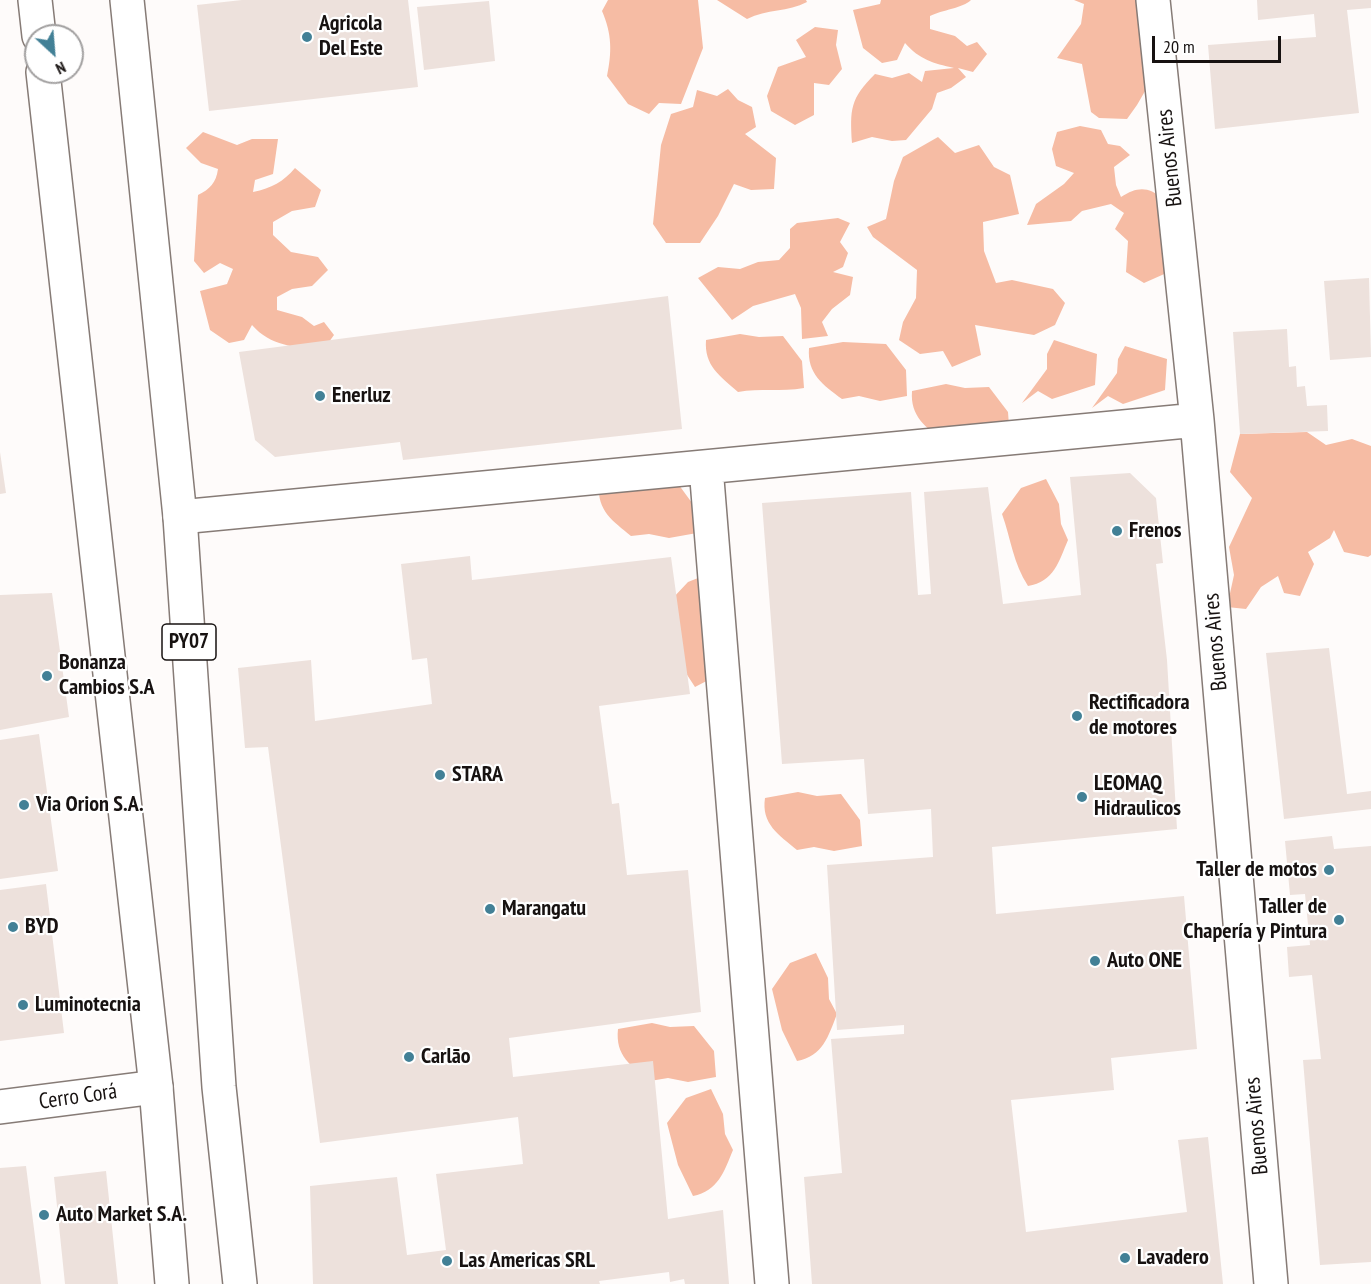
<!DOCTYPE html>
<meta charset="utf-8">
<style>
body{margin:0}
#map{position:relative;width:1371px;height:1284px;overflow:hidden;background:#fefbfa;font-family:"PT Sans Narrow",sans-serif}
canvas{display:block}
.north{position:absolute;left:24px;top:24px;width:60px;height:60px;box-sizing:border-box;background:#fff;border:2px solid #a2a0a0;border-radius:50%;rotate:154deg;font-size:16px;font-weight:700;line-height:24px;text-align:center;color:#171211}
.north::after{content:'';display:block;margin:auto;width:21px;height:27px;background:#428096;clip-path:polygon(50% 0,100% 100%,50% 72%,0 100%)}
.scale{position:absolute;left:1152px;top:36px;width:129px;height:27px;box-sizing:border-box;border:3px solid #171211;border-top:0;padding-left:8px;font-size:18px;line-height:21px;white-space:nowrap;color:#171211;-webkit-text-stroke:4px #fff;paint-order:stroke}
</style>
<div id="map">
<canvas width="1371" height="1284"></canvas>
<div class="north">N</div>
<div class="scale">20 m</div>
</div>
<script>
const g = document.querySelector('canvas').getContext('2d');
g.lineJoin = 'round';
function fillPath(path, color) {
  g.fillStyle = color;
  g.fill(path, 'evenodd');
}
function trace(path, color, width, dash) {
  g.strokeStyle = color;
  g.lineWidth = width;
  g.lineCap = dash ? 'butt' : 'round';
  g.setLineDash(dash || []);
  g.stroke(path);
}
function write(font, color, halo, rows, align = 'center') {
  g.font = font + ' "PT Sans Narrow",sans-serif';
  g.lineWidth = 4.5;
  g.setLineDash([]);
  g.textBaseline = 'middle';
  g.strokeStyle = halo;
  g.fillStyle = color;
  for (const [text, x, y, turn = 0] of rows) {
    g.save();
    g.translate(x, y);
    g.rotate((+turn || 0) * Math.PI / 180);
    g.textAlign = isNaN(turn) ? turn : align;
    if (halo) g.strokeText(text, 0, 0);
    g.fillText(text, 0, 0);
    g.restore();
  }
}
fillPath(new Path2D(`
 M 608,0 L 698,0 L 703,48 L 681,104 L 659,103 L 649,114 L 628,104 L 607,76 C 612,52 612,34 602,11 Z
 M 717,0 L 806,0 L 807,2 C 788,12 767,9 747,19 Z
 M 881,0 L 971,0 C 963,8 942,10 930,16 L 930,29 L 955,36 L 967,46 L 977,42 L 987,54 L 973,72 L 958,68 L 966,77 L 951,88 L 937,93 L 932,109 L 906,140 L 892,141 L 872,137 L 852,143 C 850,109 850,99 875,74 L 892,78 L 909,73 L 922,82 L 925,71 L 954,68 C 933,63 920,60 905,43 L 897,60 L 882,63 L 863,48 L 853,10 L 880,4 Z
 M 1074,0 L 1147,0 L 1152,79 L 1137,105 L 1127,119 L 1099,118 L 1091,112 L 1082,64 L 1057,58 L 1081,24 L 1084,4 Z
 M 815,27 L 838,30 L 836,45 L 842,69 L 829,85 L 814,83 L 814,115 L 795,125 L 771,111 L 767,96 L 778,67 L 806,57 L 796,40 Z
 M 728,89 L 738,100 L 752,107 L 756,127 L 745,134 L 776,158 L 774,189 L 751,190 L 734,184 L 718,216 L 700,243 L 666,243 L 653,224 L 661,145 L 671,114 L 693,107 L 697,90 L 717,96 Z
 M 1080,126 L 1101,130 L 1108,144 L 1120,146 L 1130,155 L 1114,167 L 1116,185 L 1121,197 C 1137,187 1148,186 1163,199 L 1171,271 L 1144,283 L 1126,272 L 1128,241 L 1115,229 L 1124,213 L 1111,204 L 1082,211 L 1071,221 L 1027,225 L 1036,204 L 1064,184 L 1074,173 L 1056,166 L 1052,149 L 1057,132 Z
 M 203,132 L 237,145 L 252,139 L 278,139 L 273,174 L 255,180 L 253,192 C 272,188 283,182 295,168 L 321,190 L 315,207 L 292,211 L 273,222 L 273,235 L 291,252 L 318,257 L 328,270 L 312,286 L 292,289 L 277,297 L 277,310 L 302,317 L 314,326 L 324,322 L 334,335 L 321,353 C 294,345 271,347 252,325 L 244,340 L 229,343 L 210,330 L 200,291 L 227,284 L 233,269 L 220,263 L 204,273 L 194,261 L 198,195 C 210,189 216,183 218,169 L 201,163 L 186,148 Z
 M 938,137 L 955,153 L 979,145 L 994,167 L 1010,175 L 1019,214 L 983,222 L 984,251 L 996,283 L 1012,280 L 1053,289 L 1065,303 L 1055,325 L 1034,335 L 975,325 L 981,355 L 952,367 L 943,351 L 920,354 L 899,340 L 903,322 L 916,298 L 917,270 L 873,237 L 867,227 L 886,219 L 894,181 L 903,157 Z
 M 838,218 L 850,223 L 840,242 L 848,253 L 843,267 L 833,272 L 853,277 L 850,295 L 832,309 L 822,322 L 828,336 L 802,339 L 801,308 L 795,294 L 753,306 L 732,320 L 698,278 L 718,267 L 740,269 L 758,262 L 779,260 L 790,248 L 790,229 L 797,223 Z
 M 740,334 L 759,337 L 783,336 L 802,361 L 804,388 C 781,392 760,388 738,392 C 720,376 704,366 706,340 Z
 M 1054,340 L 1097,354 L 1095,385 L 1052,399 L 1038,391 L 1022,403 L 1047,369 L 1047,354 Z
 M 843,342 L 886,344 L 906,370 L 907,396 L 880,401 L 859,396 L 842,399 C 823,385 807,374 809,348 Z
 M 1125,346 L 1167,359 L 1165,390 L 1123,404 L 1108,396 L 1092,408 L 1117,373 L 1118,359 Z
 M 946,384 L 965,388 L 989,387 L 1008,412 L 1010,439 L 945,442 C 926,427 910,417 912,391 Z
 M 1307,432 L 1326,445 L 1352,439 L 1371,446 L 1371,555 L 1368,557 L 1344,552 L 1334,530 L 1330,538 L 1308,552 L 1314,564 L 1300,596 L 1284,593 L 1278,576 L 1261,587 L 1246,609 L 1227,607 L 1234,575 L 1229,547 L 1252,498 L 1230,472 L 1240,434 Z
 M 1046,479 L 1059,504 L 1061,524 L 1068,540 C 1059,561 1054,582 1028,586 C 1013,563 1011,539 1002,514 L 1021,488 Z
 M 676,481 L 695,507 L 697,533 L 669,538 L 649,534 L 631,536 C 613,521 597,511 599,485 Z
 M 698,578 L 718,675 L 695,687 L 680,664 L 672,599 L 688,582 Z
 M 798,792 L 817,796 L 841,794 L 860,820 L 862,846 L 834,851 L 814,847 L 797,850 C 779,835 761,824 765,798 Z
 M 816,953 L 828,978 L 829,999 L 837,1014 C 828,1037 823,1056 797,1061 L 782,1030 L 772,989 L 790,963 Z
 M 652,1023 L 670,1027 L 694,1026 L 714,1051 L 716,1077 L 688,1082 L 668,1078 L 650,1081 C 631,1066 615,1056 618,1029 Z
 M 711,1089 L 723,1114 L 725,1134 L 733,1150 C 724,1172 718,1191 693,1196 L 678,1165 L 667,1123 L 686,1098 Z`), '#f6bca4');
fillPath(new Path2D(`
 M 242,0 L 408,0 L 418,87 L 209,111 L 197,5 Z
 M 1257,0 L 1371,0 L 1371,8 L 1347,10 L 1359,113 L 1215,129 L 1208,45 L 1316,37 L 1314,14 L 1258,20 Z
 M 489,1 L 495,61 L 424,70 L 417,7 Z
 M 1369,278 L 1371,357 L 1330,360 L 1324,281 Z
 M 668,296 L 682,429 L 403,460 L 400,442 L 275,457 L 255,440 L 239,352 Z
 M 1287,329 L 1289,367 L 1296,366 L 1297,387 L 1305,386 L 1307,406 L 1327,405 L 1328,431 L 1240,434 L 1233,332 Z
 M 0,452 L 6,493 L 0,494 Z
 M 1130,473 L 1156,498 L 1163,563 L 1156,564 L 1167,660 L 1177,829 L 992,847 L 996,914 L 1184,896 L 1197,1049 L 1111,1058 L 1114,1090 L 1011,1100 L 1026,1232 L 1187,1212 L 1178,1140 L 1208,1137 L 1223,1284 L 812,1284 L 804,1177 L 842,1173 L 831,1039 L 904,1034 L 904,1025 L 837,1030 L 827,865 L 933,857 L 931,809 L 868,814 L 864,759 L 782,764 L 762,503 L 911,492 L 918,595 L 931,594 L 924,492 L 988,487 L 1003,604 L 1081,595 L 1070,477 Z
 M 470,556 L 472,580 L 671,557 L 690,694 L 599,706 L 612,804 L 619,803 L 627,875 L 688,870 L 701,1012 L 509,1038 L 513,1077 L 653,1061 L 668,1219 L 723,1210 L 729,1284 L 685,1284 L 684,1279 L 670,1282 L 669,1272 L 599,1281 L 600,1284 L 313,1284 L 310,1186 L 397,1177 L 407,1255 L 446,1250 L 436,1174 L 523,1164 L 518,1117 L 320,1143 L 268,747 L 245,748 L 238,668 L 311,660 L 315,721 L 432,704 L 427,658 L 412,660 L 401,564 Z
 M 52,593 L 69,717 L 0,730 L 0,595 Z
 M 1329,648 L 1347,794 L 1371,791 L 1371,809 L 1284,819 L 1266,653 Z
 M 39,734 L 58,871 L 0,879 L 0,740 Z
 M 1332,836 L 1334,849 L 1371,846 L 1371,1262 L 1320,1265 L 1303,1060 L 1321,1059 L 1312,975 L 1289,977 L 1287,947 L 1310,945 L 1305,894 L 1290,895 L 1285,841 Z
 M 46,884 L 64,1033 L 0,1041 L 0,890 Z
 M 26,1166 L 41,1284 L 0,1284 L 0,1168 Z
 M 106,1171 L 118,1284 L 65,1284 L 54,1177 Z`), '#ede1dc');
const minor = new Path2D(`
 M 1153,0 L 1197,420 L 1271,1284
 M 706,467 L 772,1284
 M 180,517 L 1197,420
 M 0,1107 L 156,1087`);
const trunk = new Path2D(`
 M 35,0 L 39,36
 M 127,0 L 180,517 L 219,1087 L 240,1284
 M 43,72 L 156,1087 L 172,1284`);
trace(minor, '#867b76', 36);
trace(trunk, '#867b76', 36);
trace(minor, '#fff', 33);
trace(trunk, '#fff', 33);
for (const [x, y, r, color] of [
 [307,37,6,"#428096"],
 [320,396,6,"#428096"],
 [1117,531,6,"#428096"],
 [47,676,6,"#428096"],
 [1077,716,6,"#428096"],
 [440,775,6,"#428096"],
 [1082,797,6,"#428096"],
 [24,805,6,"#428096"],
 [1329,870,6,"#428096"],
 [490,909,6,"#428096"],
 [1339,920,6,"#428096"],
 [13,927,6,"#428096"],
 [1095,961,6,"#428096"],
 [23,1005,6,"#428096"],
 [409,1057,6,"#428096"],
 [44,1215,6,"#428096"],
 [1125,1258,6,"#428096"],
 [447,1261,6,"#428096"]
]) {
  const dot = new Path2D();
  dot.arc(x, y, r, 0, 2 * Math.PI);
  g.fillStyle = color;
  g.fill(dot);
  trace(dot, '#fff', 2);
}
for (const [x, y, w] of [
 [189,642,54]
]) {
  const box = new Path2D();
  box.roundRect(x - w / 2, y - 18, w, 36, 4.5);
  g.fillStyle = '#fff';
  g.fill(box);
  trace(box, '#171211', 1.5);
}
write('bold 21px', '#171211', null, [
 ["PY07",189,642]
]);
write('bold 22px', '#171211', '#fff', [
 ["Agricola",319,24],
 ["Del Este",319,49],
 ["Enerluz",332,396],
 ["Frenos",1129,531],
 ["Bonanza",59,663],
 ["Cambios S.A",59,688],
 ["Rectificadora",1089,703],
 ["de motores",1089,728],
 ["STARA",452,775],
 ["LEOMAQ",1094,784],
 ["Hidraulicos",1094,809],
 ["Via Orion S.A.",36,805],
 ["Taller de motos",1317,870,"right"],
 ["Taller de",1327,907,"right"],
 ["Chapería y Pintura",1327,932,"right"],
 ["Marangatu",502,909],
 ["BYD",25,927],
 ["Auto ONE",1107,961],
 ["Luminotecnia",35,1005],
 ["Carlāo",421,1057],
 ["Auto Market S.A.",56,1215],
 ["Lavadero",1137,1258],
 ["Las Americas SRL",459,1261]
], 'left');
write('22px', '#171211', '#fff', [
 ["Buenos Aires",1170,158,-96],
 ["Buenos Aires",1216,642,-95],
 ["Cerro Corá",78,1097,-8],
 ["Buenos Aires",1257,1126,-95]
]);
</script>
